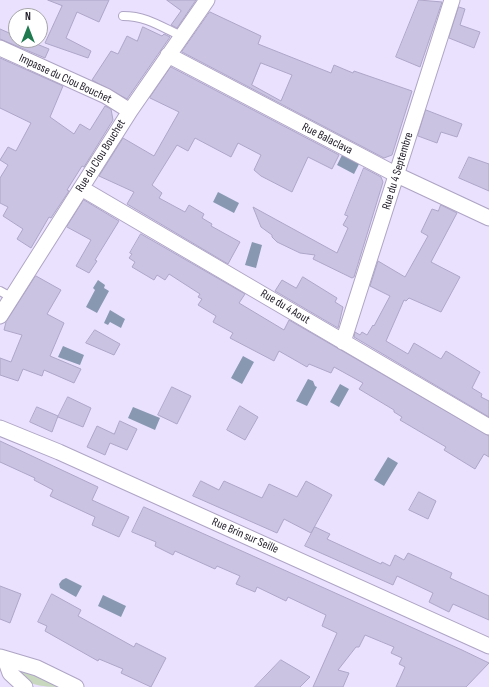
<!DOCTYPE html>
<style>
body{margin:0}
#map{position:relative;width:489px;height:687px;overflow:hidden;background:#eae1fe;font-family:"Sofia Sans Condensed",sans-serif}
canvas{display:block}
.north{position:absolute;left:8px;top:8px;width:40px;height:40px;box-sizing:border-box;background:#fff;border:1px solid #a5a4a9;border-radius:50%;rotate:0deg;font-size:11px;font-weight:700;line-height:16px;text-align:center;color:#1f1b27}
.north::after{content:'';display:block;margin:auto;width:14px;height:18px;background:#1f7a50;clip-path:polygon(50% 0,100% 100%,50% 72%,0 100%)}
</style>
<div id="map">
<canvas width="489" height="687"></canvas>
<div class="north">N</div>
</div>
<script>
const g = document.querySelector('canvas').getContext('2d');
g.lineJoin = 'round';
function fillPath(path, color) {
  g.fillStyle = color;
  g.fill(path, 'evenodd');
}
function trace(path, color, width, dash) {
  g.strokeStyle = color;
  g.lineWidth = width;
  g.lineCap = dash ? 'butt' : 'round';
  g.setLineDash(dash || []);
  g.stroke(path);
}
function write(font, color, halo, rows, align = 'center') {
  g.font = font + ' "Sofia Sans Condensed",sans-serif';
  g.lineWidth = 3;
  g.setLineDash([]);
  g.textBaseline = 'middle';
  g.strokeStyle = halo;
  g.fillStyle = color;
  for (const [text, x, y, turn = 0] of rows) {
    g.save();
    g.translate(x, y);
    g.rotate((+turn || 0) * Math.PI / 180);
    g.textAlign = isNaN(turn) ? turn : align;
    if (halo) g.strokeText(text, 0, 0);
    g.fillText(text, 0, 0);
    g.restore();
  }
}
fillPath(new Path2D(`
 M 26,669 L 65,687 C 50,687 29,687 21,676 L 22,670 Z`), '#c8d8be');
fillPath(new Path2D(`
 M 342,155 L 359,164 L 354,174 L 337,165 Z
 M 218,192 L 239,203 L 234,213 L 213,202 Z
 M 252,242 L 262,245 L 256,268 L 245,265 Z
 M 98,280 L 105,285 L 104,288 L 109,291 L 97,313 L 86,307 L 95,290 L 93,288 Z
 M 110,310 L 125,319 L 121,328 L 110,322 L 108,325 L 104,323 Z
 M 63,346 L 84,355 L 80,365 L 58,357 Z
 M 243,356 L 254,362 L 242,384 L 231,378 Z
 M 308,379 L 313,381 L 315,386 L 317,387 L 307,406 L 296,401 Z
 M 340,384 L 349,389 L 339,407 L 330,402 Z
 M 133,407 L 160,418 L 155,430 L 128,418 Z
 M 388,457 L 398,463 L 384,486 L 374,480 Z
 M 66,578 L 82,586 L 76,597 L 60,588 L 59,584 L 62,580 Z
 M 103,595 L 126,606 L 121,617 L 98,606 Z`), '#8898b1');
const building = new Path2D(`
 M 48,0 L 109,0 L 99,22 L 77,12 L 66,38 L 91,51 L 88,58 L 45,43 L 62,6 Z
 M 167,0 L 196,0 L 177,28 L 171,25 L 181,11 Z
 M 419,0 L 442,2 L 420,67 L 396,57 Z
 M 459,7 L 465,9 L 460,25 L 480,32 L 474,48 L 449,38 Z
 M 210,12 L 261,36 L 258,44 L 331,73 L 334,65 L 353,73 L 354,71 L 412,91 L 392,155 L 384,158 L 182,52 ZM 261,63 L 292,75 L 281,101 L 252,85 Z
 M 143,27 L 162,36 L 164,34 L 170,37 L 127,99 L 92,80 L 111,51 L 118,54 L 127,36 L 137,41 Z
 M 0,29 L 16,36 L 16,40 L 27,40 L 49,49 L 45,58 L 0,39 Z
 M 0,58 L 63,86 L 50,117 L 74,134 L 80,124 L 90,130 L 105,106 L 111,109 L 113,120 L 84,167 L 82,166 L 67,190 L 69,191 L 51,218 L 49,217 L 31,248 L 17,239 L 23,229 L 3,216 L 8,207 L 0,203 L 0,178 L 8,165 L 0,160 L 8,147 L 16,151 L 31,123 L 0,108 Z
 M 171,67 L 339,155 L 332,169 L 308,157 L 292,192 L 261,176 L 254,170 L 261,155 L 238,143 L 231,157 L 195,138 L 188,151 L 177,145 L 152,185 L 162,193 L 159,198 L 185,212 L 189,205 L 204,214 L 202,218 L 212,224 L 211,226 L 240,242 L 228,264 L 127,204 L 134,192 L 99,176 L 123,138 L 154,156 L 179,112 L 150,98 Z
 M 426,110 L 462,124 L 457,137 L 441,132 L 437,143 L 418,136 Z
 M 469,157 L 489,164 L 489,191 L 459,178 Z
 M 364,168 L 381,177 L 383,182 L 354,277 L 352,278 L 313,259 L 315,255 L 300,253 L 277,242 L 272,237 L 272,235 L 261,227 L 253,207 L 337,253 L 348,228 L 343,225 L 348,216 L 345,215 Z
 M 84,200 L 119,221 L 95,260 L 97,261 L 89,273 L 76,266 L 91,240 L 67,227 Z
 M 441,205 L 457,213 L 431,262 L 460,277 L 441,312 L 409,298 L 406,301 L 404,300 L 386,341 L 408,354 L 414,343 L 441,359 L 446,351 L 480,372 L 472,388 L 482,394 L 481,397 L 489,401 L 489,417 L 354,337 L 355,332 L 360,335 L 362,332 L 367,335 L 373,325 L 374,326 L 390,296 L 370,286 L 378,261 L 405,277 L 428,236 L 421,232 L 432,209 L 438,211 Z
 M 141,234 L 245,294 L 239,303 L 284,330 L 289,320 L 489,436 L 489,457 L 484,454 L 475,469 L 444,450 L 446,447 L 400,420 L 402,417 L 394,412 L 394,410 L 359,389 L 363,383 L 334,367 L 331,373 L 309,364 L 307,367 L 279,351 L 274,361 L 230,338 L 233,333 L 213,322 L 216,316 L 198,305 L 202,299 L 198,297 L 200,294 L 169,274 L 165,280 L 157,275 L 154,280 L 132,267 L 135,262 L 129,258 L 132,254 L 130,253 Z
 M 36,276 L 61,290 L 47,314 L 64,323 L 50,356 L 81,369 L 74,383 L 44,370 L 42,376 L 23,369 L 18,381 L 0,375 L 0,358 L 11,362 L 22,335 L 4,330 L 6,322 Z
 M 303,277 L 337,298 L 335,302 L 343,307 L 338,328 L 275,291 L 282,280 L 296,288 Z
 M 95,330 L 120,344 L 114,355 L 86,343 Z
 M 172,387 L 191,396 L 177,424 L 158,415 Z
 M 68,397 L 91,408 L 83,427 L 58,417 Z
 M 240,406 L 258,417 L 245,440 L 227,430 Z
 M 37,407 L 58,416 L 52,432 L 30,422 Z
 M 120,421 L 137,429 L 127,450 L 110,443 L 105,455 L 87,447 L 97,426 L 114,434 Z
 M 0,441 L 98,487 L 92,500 L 129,517 L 119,537 L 92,525 L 95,517 L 50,496 L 53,490 L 34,480 L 35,478 L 0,462 Z
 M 201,481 L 219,490 L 224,481 L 262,498 L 269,484 L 297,497 L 306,481 L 332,495 L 311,533 L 284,519 L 277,533 L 193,496 Z
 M 419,492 L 436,501 L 428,519 L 409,510 Z
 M 144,507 L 462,650 L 489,663 L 466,687 L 396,687 L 405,667 L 399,664 L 402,658 L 391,653 L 394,647 L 365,635 L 359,647 L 356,647 L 338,670 L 349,673 L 343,687 L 313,687 L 337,633 L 322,626 L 326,615 L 288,597 L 286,601 L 257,587 L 255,592 L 236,584 L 240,576 L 217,566 L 215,569 L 175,551 L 173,555 L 155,546 L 156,542 L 132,532 Z
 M 315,527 L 330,534 L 327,539 L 381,564 L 382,562 L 390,566 L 395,555 L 404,560 L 408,553 L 452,573 L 450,578 L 489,596 L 489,620 L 453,604 L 449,612 L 429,602 L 433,593 L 397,576 L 393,585 L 305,546 Z
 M 0,586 L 21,594 L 10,623 L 0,619 Z
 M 52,594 L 81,610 L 78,616 L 134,647 L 136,643 L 166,658 L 151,687 L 121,673 L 123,669 L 99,659 L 98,661 L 45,631 L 47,626 L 38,622 Z
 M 281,660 L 310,677 L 300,687 L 255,687 Z`);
fillPath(building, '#cac3e1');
trace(building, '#aea6c8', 1);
const service = new Path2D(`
 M 123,16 C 146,16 160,26 181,36
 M 0,291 L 11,297`);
const minor = new Path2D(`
 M 0,48 L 106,96 L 130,111
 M 168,55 L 397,175 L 489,218
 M 81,188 L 489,427
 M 0,316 L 130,111 L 207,0
 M 343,342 L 452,0
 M 0,428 L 59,452 L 489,646
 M 0,657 L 37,668 L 76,687
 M 5,659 L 10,673 L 25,687`);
trace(service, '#aea4c5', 10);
trace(minor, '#aea4c5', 17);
trace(service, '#fff', 8);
trace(minor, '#fff', 15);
write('12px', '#1f1b27', '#fff', [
 ["Impasse du Clou Bouchet",65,79,25],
 ["Rue Balaclava",327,139,27],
 ["Rue du Clou Bouchet",101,156,-58],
 ["Rue du 4 Septembre",398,171,-73],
 ["Rue du 4 Aout",285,307,31],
 ["Rue Brin sur Seille",245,536,24]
]);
</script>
